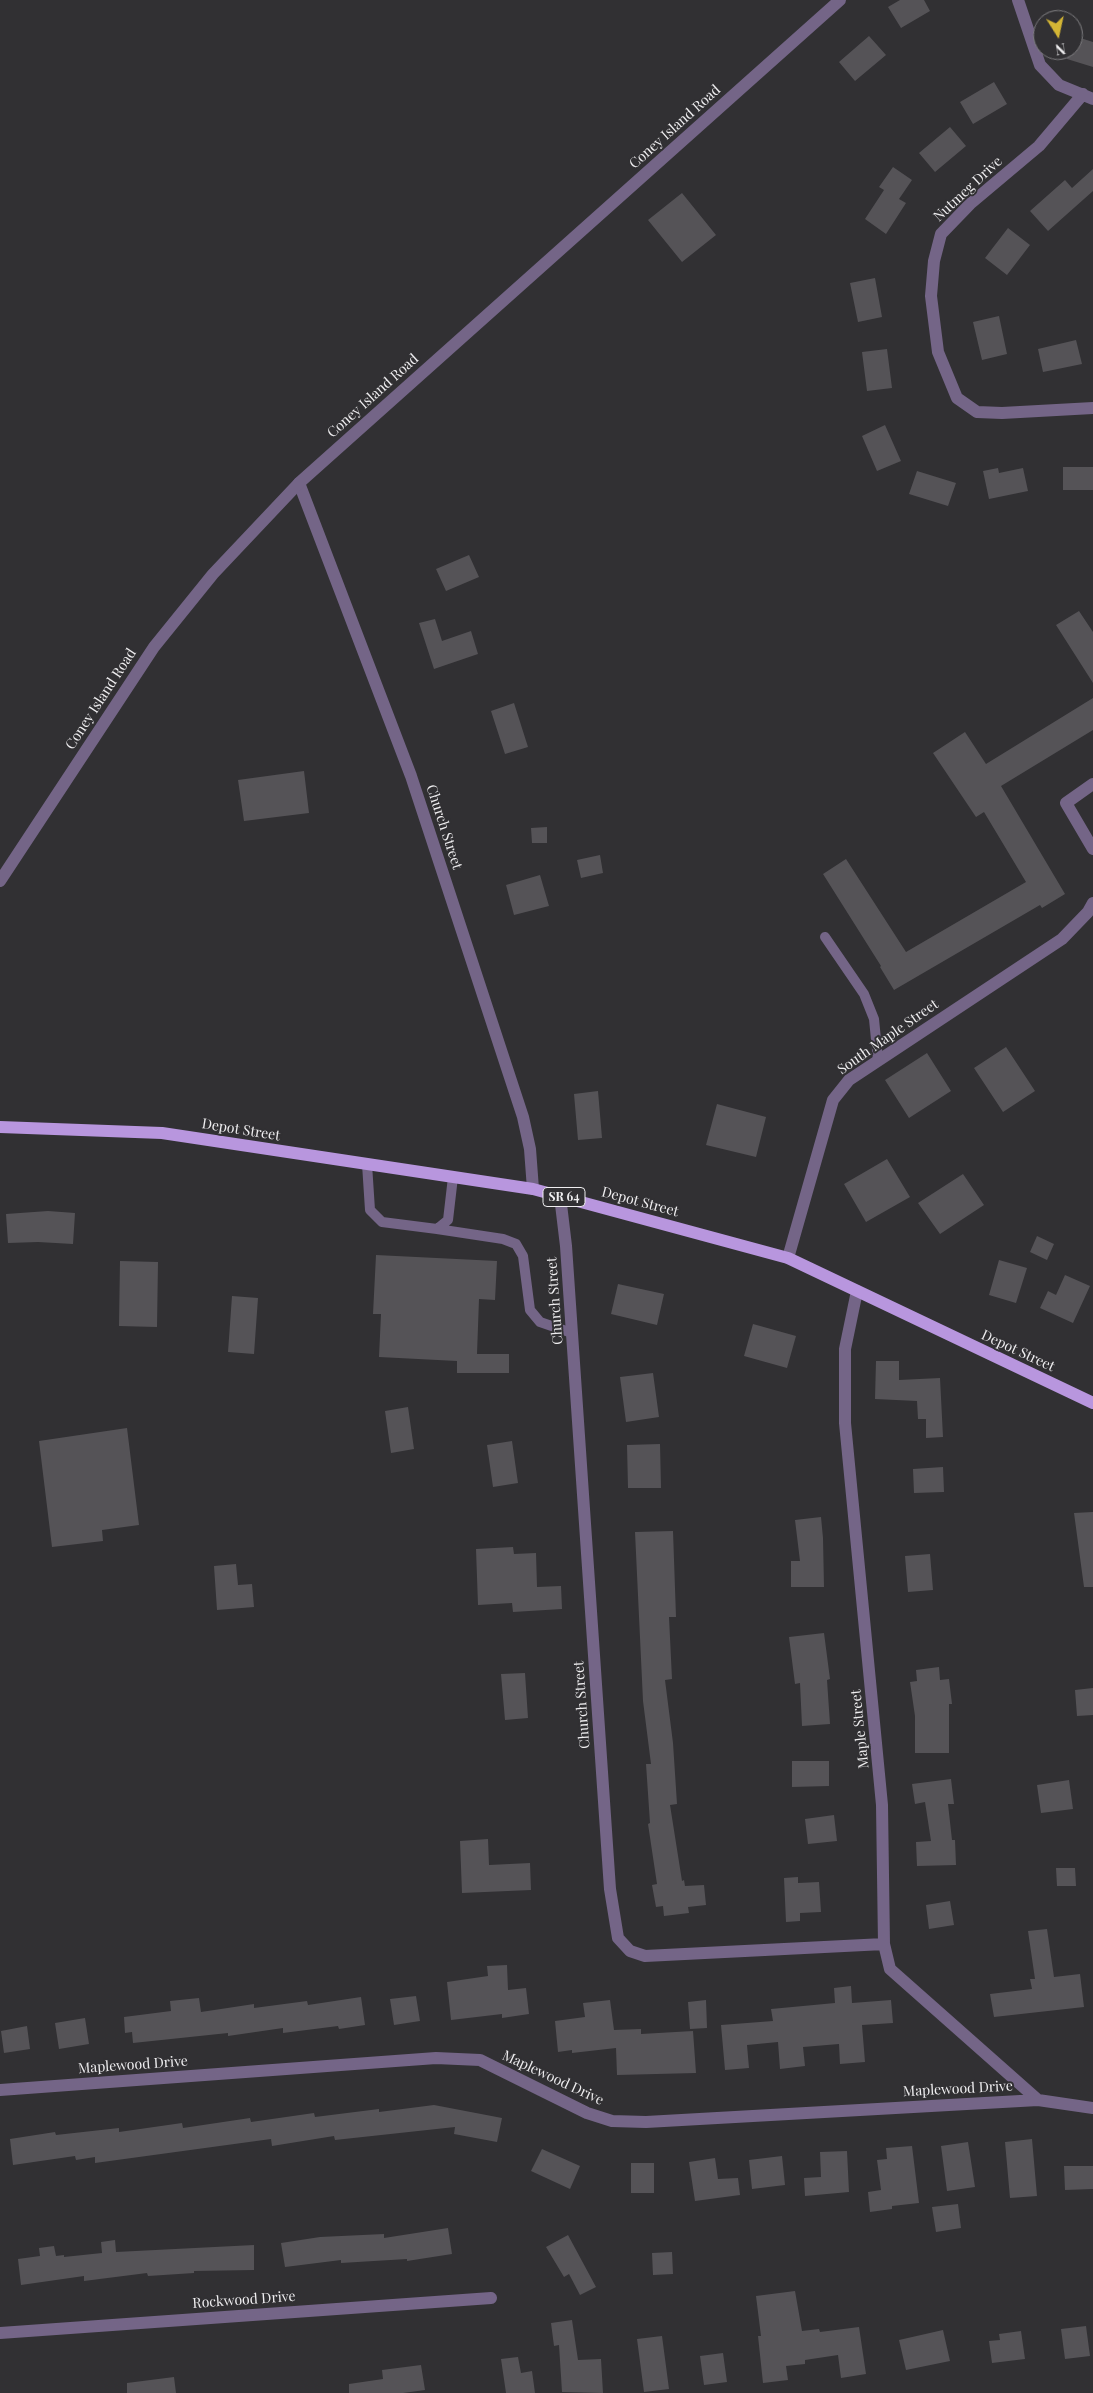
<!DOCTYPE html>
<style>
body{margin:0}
#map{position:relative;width:1093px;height:2393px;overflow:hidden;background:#313033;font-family:"Playfair Display",serif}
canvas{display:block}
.north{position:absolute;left:1033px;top:10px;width:50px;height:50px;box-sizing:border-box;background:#313033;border:1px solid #7d7c7f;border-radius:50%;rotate:170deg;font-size:14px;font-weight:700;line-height:20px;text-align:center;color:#efeef0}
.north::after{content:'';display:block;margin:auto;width:18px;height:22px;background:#d4b635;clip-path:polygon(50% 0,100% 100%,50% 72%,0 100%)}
</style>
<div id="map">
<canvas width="1093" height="2393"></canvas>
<div class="north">N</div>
</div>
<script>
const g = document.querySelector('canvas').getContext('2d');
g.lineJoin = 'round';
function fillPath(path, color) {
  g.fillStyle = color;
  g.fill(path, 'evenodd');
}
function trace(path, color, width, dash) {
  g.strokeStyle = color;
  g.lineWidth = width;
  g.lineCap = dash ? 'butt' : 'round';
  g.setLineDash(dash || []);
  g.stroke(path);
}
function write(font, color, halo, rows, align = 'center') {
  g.font = font + ' "Playfair Display",serif';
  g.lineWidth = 4;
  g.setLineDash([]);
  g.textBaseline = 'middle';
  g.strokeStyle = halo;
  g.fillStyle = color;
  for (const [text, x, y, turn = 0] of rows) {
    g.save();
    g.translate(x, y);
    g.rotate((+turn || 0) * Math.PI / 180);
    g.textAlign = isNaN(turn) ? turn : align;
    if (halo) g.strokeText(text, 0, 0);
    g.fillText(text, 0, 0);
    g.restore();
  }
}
fillPath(new Path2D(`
 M 900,0 L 924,0 L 930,11 L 901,28 L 888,7 Z
 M 869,36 L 886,55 L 855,81 L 839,62 Z
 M 1074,36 L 1093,42 L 1093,67 L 1067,59 L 1070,50 L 1073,50 Z
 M 994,82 L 1007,104 L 973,124 L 960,102 Z
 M 950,127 L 966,146 L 935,172 L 919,153 Z
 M 893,167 L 912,180 L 899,199 L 906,203 L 886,234 L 865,219 L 884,190 L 879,187 Z
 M 1093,169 L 1093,191 L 1048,231 L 1030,211 L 1065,180 L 1072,188 Z
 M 682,193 L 716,235 L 682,262 L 648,220 Z
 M 1008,228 L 1030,245 L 1007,275 L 985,258 Z
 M 875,278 L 882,317 L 858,322 L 850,283 Z
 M 999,316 L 1007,354 L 982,360 L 973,322 Z
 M 1076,340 L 1082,364 L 1043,372 L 1038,349 Z
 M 887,349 L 892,388 L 867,391 L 862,352 Z
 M 885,425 L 901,461 L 877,471 L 862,436 Z
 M 1063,467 L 1093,467 L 1093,490 L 1063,490 Z
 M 998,468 L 999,473 L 1023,468 L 1028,491 L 989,499 L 983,471 Z
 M 917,471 L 956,483 L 948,506 L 909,494 Z
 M 469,555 L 479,577 L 446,591 L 436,569 Z
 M 1079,611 L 1093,632 L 1093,683 L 1056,625 Z
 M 435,619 L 442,641 L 471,631 L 478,654 L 434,669 L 419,623 Z
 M 1093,698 L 1093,730 L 1001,786 L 1065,894 L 1042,908 L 1040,905 L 894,990 L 880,967 L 881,966 L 823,874 L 846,859 L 906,952 L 1026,882 L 984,812 L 976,817 L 933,753 L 965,732 L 986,764 Z
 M 514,703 L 528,747 L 505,754 L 491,711 Z
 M 304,771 L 309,813 L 244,821 L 238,780 Z
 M 547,827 L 547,843 L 532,843 L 531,828 Z
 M 600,855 L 603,873 L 581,878 L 577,860 Z
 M 540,875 L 549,906 L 514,915 L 506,885 Z
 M 1006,1047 L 1035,1091 L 1003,1112 L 974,1068 Z
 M 927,1053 L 951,1091 L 909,1118 L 885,1080 Z
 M 598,1091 L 602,1138 L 578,1140 L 574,1094 Z
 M 717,1104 L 766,1117 L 756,1157 L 706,1145 Z
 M 887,1159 L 910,1197 L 866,1222 L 844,1184 Z
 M 963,1174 L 984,1205 L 940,1234 L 918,1203 Z
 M 48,1211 L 75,1213 L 73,1244 L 38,1242 L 8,1243 L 6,1214 Z
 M 1037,1236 L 1054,1244 L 1047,1260 L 1030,1252 Z
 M 376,1255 L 497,1261 L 495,1300 L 479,1299 L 477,1354 L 509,1354 L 509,1373 L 457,1373 L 457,1361 L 379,1357 L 381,1314 L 373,1314 Z
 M 999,1260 L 1027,1268 L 1016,1303 L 989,1295 Z
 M 120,1261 L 158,1262 L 157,1327 L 119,1326 Z
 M 1065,1275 L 1090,1286 L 1073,1323 L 1040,1308 L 1048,1291 L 1056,1295 Z
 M 618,1284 L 664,1294 L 657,1325 L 611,1314 Z
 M 232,1296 L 258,1298 L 254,1354 L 228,1352 Z
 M 753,1324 L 796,1336 L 787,1368 L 744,1356 Z
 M 876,1361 L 899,1361 L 899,1380 L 940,1378 L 943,1437 L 926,1438 L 926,1419 L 918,1419 L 917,1401 L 875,1399 Z
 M 653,1373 L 659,1417 L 626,1422 L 620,1377 Z
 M 408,1407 L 414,1449 L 391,1453 L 385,1411 Z
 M 127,1428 L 139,1525 L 102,1530 L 103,1541 L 52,1547 L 39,1441 Z
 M 512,1441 L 518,1483 L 493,1487 L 487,1445 Z
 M 660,1444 L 661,1488 L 628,1488 L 627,1445 Z
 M 943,1467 L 944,1492 L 914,1493 L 913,1469 Z
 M 1093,1512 L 1093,1587 L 1084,1587 L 1074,1513 Z
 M 821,1517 L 823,1538 L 824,1587 L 791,1587 L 791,1561 L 800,1561 L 795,1520 Z
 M 673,1531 L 676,1617 L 669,1617 L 672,1679 L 665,1680 L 673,1743 L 677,1804 L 670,1805 L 682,1881 L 684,1880 L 685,1886 L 704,1885 L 706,1905 L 688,1907 L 689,1913 L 664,1916 L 663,1906 L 656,1907 L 652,1885 L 657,1884 L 648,1824 L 650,1823 L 646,1764 L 651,1764 L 643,1701 L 635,1532 Z
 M 513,1547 L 514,1554 L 536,1553 L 537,1587 L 561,1586 L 562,1609 L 513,1612 L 512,1603 L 478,1605 L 476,1549 Z
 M 930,1554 L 933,1590 L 908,1592 L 905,1556 Z
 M 236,1564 L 238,1585 L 252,1584 L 254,1607 L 217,1610 L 214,1566 Z
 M 824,1633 L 830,1679 L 827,1680 L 830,1724 L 802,1726 L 800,1683 L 795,1684 L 789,1637 Z
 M 939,1667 L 940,1680 L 949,1679 L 952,1704 L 949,1704 L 949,1753 L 915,1753 L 915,1716 L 910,1682 L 917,1681 L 916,1670 Z
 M 525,1673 L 528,1718 L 505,1720 L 501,1674 Z
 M 1093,1688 L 1093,1715 L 1077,1716 L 1075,1690 Z
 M 792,1761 L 829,1761 L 829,1786 L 792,1787 Z
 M 951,1779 L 954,1804 L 948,1804 L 952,1840 L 955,1840 L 956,1865 L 917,1866 L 916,1842 L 931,1841 L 925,1802 L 915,1804 L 912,1784 Z
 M 1069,1780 L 1073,1809 L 1041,1813 L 1037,1785 Z
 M 834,1815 L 837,1841 L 808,1844 L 805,1819 Z
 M 488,1839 L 489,1865 L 530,1863 L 531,1890 L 462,1893 L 460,1841 Z
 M 1056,1868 L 1075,1868 L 1076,1886 L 1057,1886 Z
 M 798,1877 L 798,1883 L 819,1882 L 821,1912 L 800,1913 L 800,1921 L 786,1922 L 784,1878 Z
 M 950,1901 L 954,1925 L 929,1929 L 926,1905 Z
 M 1047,1929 L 1054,1977 L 1080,1974 L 1084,2007 L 994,2017 L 990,1994 L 1032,1989 L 1030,1979 L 1035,1979 L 1028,1931 Z
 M 507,1965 L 508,1990 L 526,1988 L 529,2014 L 502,2018 L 502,2014 L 451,2020 L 447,1982 L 488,1976 L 487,1966 Z
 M 851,1986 L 852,2003 L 891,2000 L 893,2023 L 862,2025 L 865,2062 L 840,2064 L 839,2044 L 803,2047 L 805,2066 L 780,2069 L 778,2042 L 747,2045 L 749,2068 L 725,2070 L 721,2025 L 773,2021 L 771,2009 L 835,2003 L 834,1988 Z
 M 416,1996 L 420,2021 L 394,2025 L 390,1999 Z
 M 361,1997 L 365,2025 L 339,2029 L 338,2026 L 283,2033 L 283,2028 L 228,2036 L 228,2033 L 133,2043 L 132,2032 L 125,2033 L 124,2017 L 171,2011 L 170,2001 L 199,1998 L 201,2012 L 254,2004 L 254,2008 L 307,2001 L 308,2005 Z
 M 610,2000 L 614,2030 L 641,2029 L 641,2034 L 693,2031 L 696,2073 L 617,2075 L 616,2048 L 572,2053 L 572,2050 L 558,2052 L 555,2021 L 585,2017 L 583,2003 Z
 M 706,2000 L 707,2028 L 690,2029 L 688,2002 Z
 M 85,2018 L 89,2044 L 59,2049 L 55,2023 Z
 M 27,2026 L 30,2049 L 4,2053 L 1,2031 Z
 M 434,2105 L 502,2118 L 497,2142 L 454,2134 L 455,2127 L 335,2140 L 334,2136 L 272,2146 L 271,2139 L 95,2163 L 95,2157 L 76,2160 L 75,2156 L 13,2165 L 10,2139 L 55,2132 L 56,2135 L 119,2128 L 119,2132 L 182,2123 L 183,2128 L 250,2118 L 251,2122 L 314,2113 L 315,2117 L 379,2109 L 379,2112 Z
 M 1032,2139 L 1037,2196 L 1010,2198 L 1005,2142 Z
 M 968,2142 L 975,2187 L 947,2191 L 941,2146 Z
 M 912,2146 L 919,2203 L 892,2206 L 892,2209 L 870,2212 L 868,2192 L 881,2190 L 877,2160 L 887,2159 L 886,2148 Z
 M 542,2149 L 580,2166 L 570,2189 L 531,2171 Z
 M 847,2151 L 849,2192 L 805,2196 L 804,2178 L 821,2177 L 820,2152 Z
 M 782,2156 L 785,2185 L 752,2189 L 749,2160 Z
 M 715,2158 L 718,2179 L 738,2178 L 740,2195 L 695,2201 L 689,2162 Z
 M 631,2163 L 654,2163 L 654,2193 L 631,2193 Z
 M 1064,2166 L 1093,2166 L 1093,2189 L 1065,2190 Z
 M 958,2204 L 961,2228 L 936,2232 L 932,2207 Z
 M 448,2228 L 452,2254 L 407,2261 L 407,2259 L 341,2263 L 341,2260 L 285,2267 L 281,2243 L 320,2237 L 384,2234 L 384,2238 Z
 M 568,2235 L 596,2287 L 580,2295 L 569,2274 L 564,2277 L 546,2247 Z
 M 115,2240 L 116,2252 L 254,2245 L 254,2270 L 194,2271 L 194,2273 L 148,2276 L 147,2273 L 84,2281 L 84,2276 L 21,2285 L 18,2259 L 40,2256 L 39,2248 L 54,2246 L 56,2256 L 64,2255 L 64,2257 L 102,2253 L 101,2242 Z
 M 672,2252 L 673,2274 L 653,2275 L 652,2253 Z
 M 795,2291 L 802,2331 L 819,2329 L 820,2332 L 859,2327 L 866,2374 L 841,2378 L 838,2355 L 805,2360 L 805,2364 L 786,2366 L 788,2380 L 763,2383 L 758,2336 L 761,2336 L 756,2296 Z
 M 572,2320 L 578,2360 L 601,2359 L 603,2393 L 562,2392 L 559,2345 L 554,2346 L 551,2323 Z
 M 1086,2326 L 1090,2356 L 1065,2359 L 1061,2329 Z
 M 943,2330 L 950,2361 L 906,2370 L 899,2340 Z
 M 1021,2331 L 1025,2359 L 992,2363 L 989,2341 L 1000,2340 L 999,2334 Z
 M 662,2336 L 669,2389 L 644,2392 L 637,2339 Z
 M 723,2353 L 727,2382 L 704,2385 L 700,2356 Z
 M 518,2357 L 521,2373 L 532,2371 L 535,2393 L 506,2393 L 501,2359 Z
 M 421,2365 L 425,2390 L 403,2393 L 349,2393 L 349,2384 L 383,2379 L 382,2370 Z
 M 174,2377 L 176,2393 L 127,2393 L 127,2383 Z`), '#555357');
trace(new Path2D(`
 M 825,937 L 864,994 L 874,1019 L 878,1060
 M 367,1164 L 370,1210 L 382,1222 L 437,1229 L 448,1220 L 453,1177
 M 437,1229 L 503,1239 L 516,1244 L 523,1256 L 530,1310 L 540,1322 L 572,1333`), '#746587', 10);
trace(new Path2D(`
 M 1018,0 L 1040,65 L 1059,85 L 1093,99
 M 1083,94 L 1039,146 L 970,204 L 941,234 L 934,261 L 931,296 L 938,352 L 957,398 L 977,412 L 1002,413 L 1093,408
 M 299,483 L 411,776 L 523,1117 L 530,1149 L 533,1189
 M 1093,784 L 1066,803 L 1093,849
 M 560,1196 L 566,1246 L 610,1889 L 618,1938 L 630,1951 L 645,1956 L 884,1944
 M 788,1258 L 833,1100 L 849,1080 L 1062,939 L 1088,912 L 1093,903
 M 857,1291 L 845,1349 L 845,1423 L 882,1805 L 884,1944 L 890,1969 L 1038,2100
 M 0,2090 L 436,2058 L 480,2060 L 587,2113 L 612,2121 L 646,2122 L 1038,2100 L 1093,2108
 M 0,2333 L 491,2298`), '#746587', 12);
trace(new Path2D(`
 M 0,881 L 154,647 L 213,574 L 299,483 L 840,0`), '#746587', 12);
trace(new Path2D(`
 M 0,1127 L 162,1133 L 533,1189 L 788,1258 L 1093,1403`), '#b896de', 12);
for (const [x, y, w] of [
 [564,1197,42]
]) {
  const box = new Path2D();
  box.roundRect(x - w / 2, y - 9.5, w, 19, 4);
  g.fillStyle = '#313033';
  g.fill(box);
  trace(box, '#efeef0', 1);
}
write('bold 12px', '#efeef0', null, [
 ["SR 64",564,1197]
]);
write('14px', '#efeef0', '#313033', [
 ["Coney Island Road",675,127,-42],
 ["Nutmeg Drive",968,189,-43],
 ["Coney Island Road",373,396,-42],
 ["Coney Island Road",101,699,-57],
 ["Church Street",444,827,72],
 ["South Maple Street",888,1037,-35],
 ["Depot Street",241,1130,9],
 ["Depot Street",640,1202,15],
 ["Church Street",555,1301,-94],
 ["Depot Street",1018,1351,25],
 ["Church Street",582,1705,-94],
 ["Maple Street",860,1729,-96],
 ["Maplewood Drive",133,2065,-4],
 ["Maplewood Drive",553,2078,25],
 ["Maplewood Drive",958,2089,-3],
 ["Rockwood Drive",244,2300,-4]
]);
</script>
